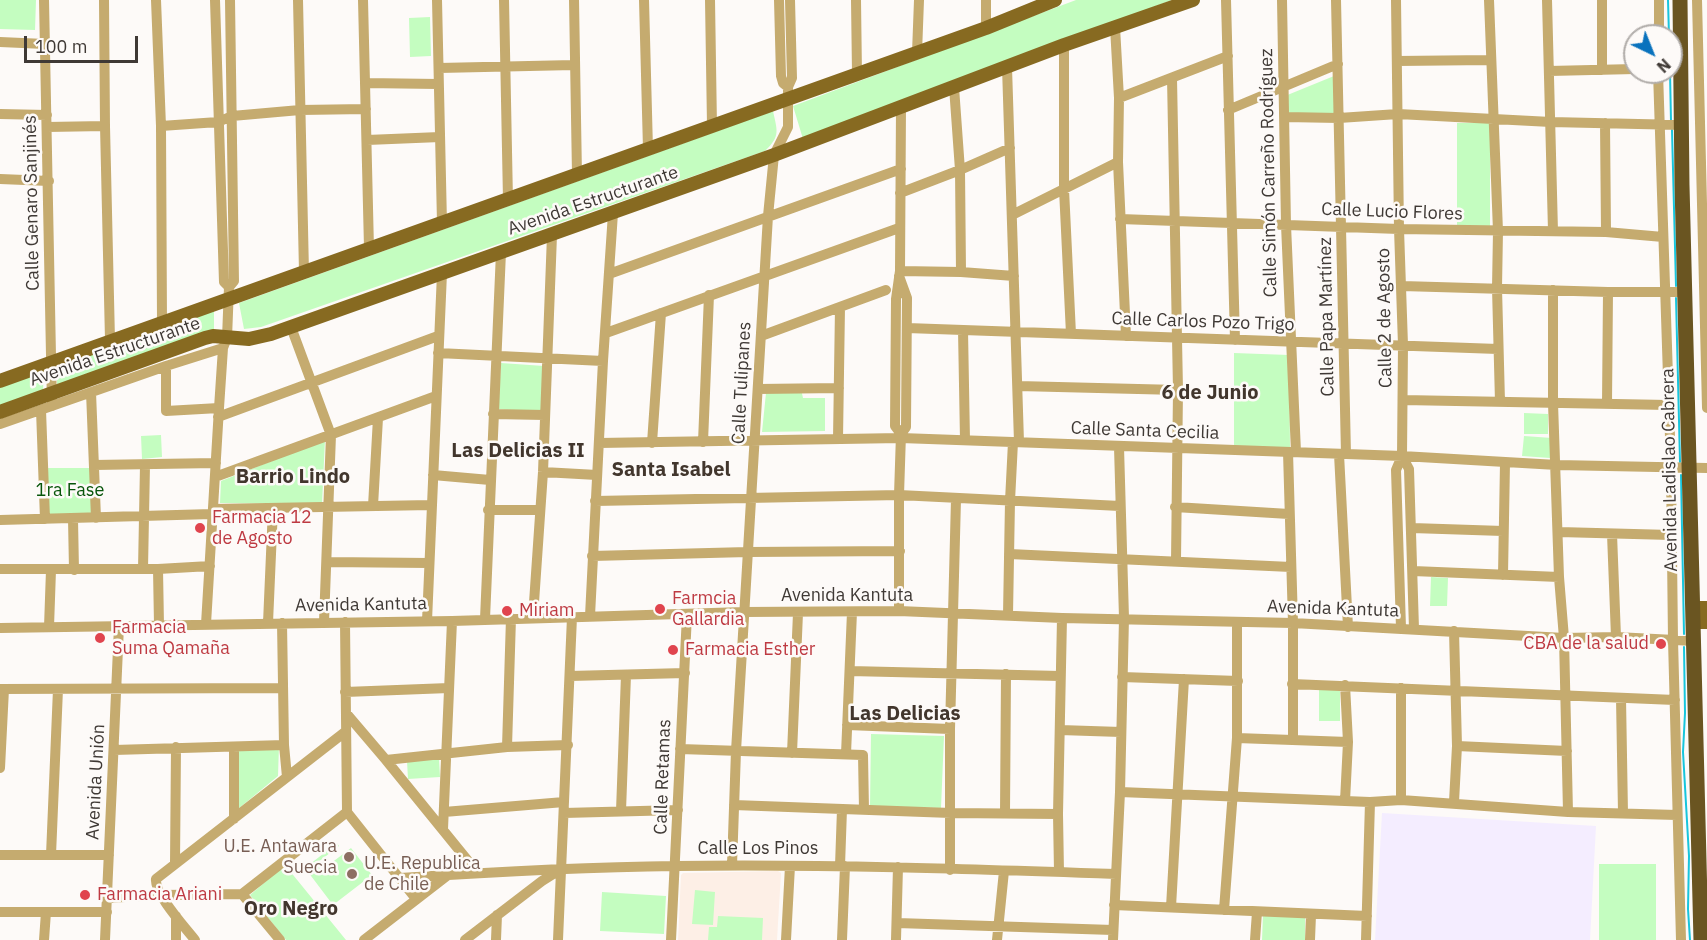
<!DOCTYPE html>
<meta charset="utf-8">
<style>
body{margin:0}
#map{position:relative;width:1707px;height:940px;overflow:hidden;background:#fdfaf8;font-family:"IBM Plex Sans",sans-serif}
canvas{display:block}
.north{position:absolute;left:1623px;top:24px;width:60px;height:60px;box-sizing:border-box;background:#fdfaf8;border:2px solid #b1adaa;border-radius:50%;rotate:137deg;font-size:16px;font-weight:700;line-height:24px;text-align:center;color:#3f3935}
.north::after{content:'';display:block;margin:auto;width:21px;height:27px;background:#0972bd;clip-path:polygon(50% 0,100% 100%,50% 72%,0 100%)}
.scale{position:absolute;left:24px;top:36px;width:114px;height:27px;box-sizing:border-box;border:3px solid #3f3935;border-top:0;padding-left:8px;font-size:18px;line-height:21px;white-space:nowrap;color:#3f3935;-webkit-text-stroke:4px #fdfaf8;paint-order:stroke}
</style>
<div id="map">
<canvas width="1707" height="940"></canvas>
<div class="north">N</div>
<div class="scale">100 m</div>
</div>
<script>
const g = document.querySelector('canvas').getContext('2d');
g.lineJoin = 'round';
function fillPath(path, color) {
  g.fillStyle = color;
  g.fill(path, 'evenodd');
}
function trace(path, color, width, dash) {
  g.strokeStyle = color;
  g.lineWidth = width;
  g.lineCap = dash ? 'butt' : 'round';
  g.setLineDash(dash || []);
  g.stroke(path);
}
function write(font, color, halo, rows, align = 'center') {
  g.font = font + ' "IBM Plex Sans",sans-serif';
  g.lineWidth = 5;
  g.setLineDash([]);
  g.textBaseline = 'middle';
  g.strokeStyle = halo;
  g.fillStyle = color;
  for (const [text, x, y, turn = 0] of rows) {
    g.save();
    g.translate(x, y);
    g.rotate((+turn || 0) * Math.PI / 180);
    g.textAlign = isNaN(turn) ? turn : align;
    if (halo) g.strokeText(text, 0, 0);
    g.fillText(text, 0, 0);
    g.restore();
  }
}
fillPath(new Path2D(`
 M 1382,813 L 1596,826 L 1590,940 L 1375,940 Z`), '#f4edff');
fillPath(new Path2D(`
 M 778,871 L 781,873 L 777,940 L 678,940 L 681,875 L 683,873 Z`), '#fdefe6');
fillPath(new Path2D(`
 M 0,0 L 36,0 L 35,30 L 0,29 Z
 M 1076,0 L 1172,0 L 803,139 L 793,106 Z
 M 430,17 L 431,56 L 410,57 L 409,18 Z
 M 1334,76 L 1337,117 L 1288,115 L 1285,96 Z
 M 773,111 C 777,130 781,136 765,151 L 261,327 L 244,329 L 239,303 Z
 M 1457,123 L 1490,123 L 1490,228 L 1457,229 Z
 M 214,309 L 214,331 L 57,385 L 57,366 Z
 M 1234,353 L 1289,355 L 1290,447 L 1234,447 Z
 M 501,363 L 544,366 L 541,412 L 498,409 Z
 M 44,371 L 43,391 L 0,406 L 0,387 Z
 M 801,389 L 803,398 L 825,398 L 825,431 L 762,432 L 766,393 Z
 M 1524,413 L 1548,414 L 1548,434 L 1524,434 Z
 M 161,435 L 162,457 L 142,459 L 141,436 Z
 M 1524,436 L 1552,438 L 1550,458 L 1522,456 Z
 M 325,440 L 322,504 L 220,503 L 221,481 Z
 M 45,468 L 93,468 L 94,514 L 49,516 Z
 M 1431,577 L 1448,578 L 1447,606 L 1430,606 Z
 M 1319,688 L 1340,688 L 1340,721 L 1319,721 Z
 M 871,734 L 944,736 L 941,808 L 870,806 Z
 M 279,745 L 278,776 L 238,809 L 237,751 Z
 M 439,759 L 440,777 L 408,779 L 407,761 Z
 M 337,843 L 339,846 L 317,863 L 322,870 L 351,848 L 372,875 L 333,905 L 305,868 Z
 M 1599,864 L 1656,864 L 1656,940 L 1599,940 Z
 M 285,865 L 346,940 L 286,940 L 250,895 Z
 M 695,890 L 715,892 L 713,925 L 692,924 Z
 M 602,892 L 666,896 L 664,934 L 600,931 Z
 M 1263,915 L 1305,916 L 1305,940 L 1262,940 Z
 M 718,916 L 763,918 L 762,940 L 708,940 L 709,927 L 717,927 Z`), '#c4fdc0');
trace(new Path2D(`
 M 1668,0 L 1669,36
 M 1670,72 L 1671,121
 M 1672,130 L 1676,286
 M 1676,298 L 1680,462
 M 1681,475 L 1684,634
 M 1684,647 L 1685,713 L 1683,752 L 1689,856 L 1688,909 L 1690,940`), '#18c5dc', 2);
trace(new Path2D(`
 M 44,0 L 52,406
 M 104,0 L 105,126 L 110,340
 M 156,0 L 161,126 L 162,323
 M 298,0 L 304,272
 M 363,0 L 369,248
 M 437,0 L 442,223
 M 504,0 L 508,200
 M 574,0 L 577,175
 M 644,0 L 648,149
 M 710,0 L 712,126
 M 779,0 L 781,76 L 783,83 L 788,87
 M 856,0 L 857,74
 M 1226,0 L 1235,340
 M 1282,0 L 1286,225 L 1296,452
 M 1336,0 L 1346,454
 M 1396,0 L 1399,229 L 1403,345 L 1402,456 L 1396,470 L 1401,628
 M 1489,0 L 1498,231 L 1497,288 L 1500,402
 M 1547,0 L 1553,231
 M 1602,0 L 1602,70
 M 1697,0 L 1707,408
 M 1115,27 L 1119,98 L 1118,162 L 1126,336
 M 986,28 L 986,0
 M 1659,36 L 1659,0
 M 0,42 L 45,44
 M 1064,45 L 1064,189 L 1071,334
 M 917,53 L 919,0
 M 1397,61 L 1490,60
 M 1007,67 L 1019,442
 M 439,68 L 574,65
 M 1549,71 L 1635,69
 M 1658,72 L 1671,468 L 1673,640 L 1681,940
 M 1172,78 L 1178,390 L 1176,561
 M 365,83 L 438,84
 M 954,87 L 960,170 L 961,272
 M 1119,98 L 1228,56
 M 901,107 L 900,271 L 896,299 L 895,426 L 901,434
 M 1228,110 L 1338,64
 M 0,114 L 47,115
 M 1285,117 L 1339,118 L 1398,114 L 1551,122 L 1682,125
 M 1605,123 L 1606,232
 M 161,126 L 218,122 L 232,116 L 300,110 L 366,109
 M 47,127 L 105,126
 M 367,140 L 440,137
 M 0,179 L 49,181
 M 900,193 L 960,170 L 1010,148
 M 1012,215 L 1118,162
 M 1120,219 L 1399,229 L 1606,232 L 1663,237
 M 900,271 L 961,272 L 1014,276
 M 609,274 L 901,169
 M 1402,286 L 1608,292 L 1685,292
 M 229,287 L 234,281 L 230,0
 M 1553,290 L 1553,403 L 1559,577 L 1564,638 L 1568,812
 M 291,327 L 331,435 L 324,622
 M 907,328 L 1498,349
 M 963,330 L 965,440
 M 606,333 L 899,228
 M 761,336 L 886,290
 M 438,353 L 603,361
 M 166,366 L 166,411 L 219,408
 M 1018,386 L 1178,390
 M 758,389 L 839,388
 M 91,392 L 96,518
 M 1403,400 L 1668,405
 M 1607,404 L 1608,292
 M 41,410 L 45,519
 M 493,414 L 545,415
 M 218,417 L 438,336
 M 0,424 L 166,366 L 223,348
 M 838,439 L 840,307
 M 703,442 L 709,295
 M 599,443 L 901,438 L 1402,456 L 1557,465 L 1707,468
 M 652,443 L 661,313
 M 1288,452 L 1293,623 L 1293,739
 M 1339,454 L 1348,627
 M 1402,456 L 1409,469 L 1414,629
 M 94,465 L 216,463
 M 543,472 L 597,475
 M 433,475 L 490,480
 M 215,477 L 436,396
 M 595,501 L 899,495 L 1120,506
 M 373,506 L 378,418
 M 1175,507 L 1289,514
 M 213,509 L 431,505
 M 488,510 L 540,510
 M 73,519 L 74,570
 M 0,520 L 212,514
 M 1412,528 L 1503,531
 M 1559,532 L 1671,535
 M 1612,534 L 1616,637
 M 1009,554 L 1291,567
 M 592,556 L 748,552 L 900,551
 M 327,562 L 429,563
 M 0,569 L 158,569
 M 143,569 L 145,465
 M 1413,571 L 1559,577
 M 1503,575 L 1505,463
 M 899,611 L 899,495 L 901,434 L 906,427 L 907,298 L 899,276
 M 1008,615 L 1010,501 L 1013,442
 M 590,616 L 603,361 L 613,213
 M 533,617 L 543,472 L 552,235
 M 485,619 L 501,252
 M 427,621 L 442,273
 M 345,622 L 347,812
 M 268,623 L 273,508
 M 282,623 L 284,745 L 287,777
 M 206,624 L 219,408 L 223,348 L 227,338 L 229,287 L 224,282 L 215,0
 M 159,625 L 158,569 L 210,566
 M 49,627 L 51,570
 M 0,628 L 452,621 L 744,612 L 899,611 L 1062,618 L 1293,623 L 1564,638 L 1616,637 L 1694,641
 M 1454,631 L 1457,746 L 1454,802
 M 850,671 L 1060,676
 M 570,676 L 685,673
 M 1122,677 L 1238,681
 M 1292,684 L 1675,700
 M 1345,685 L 1348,742 L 1345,801
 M 1401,688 L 1401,800
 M 0,689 L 283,688
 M 345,692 L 449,688
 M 1621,698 L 1623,813
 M 346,713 L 386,760 L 477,872
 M 847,725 L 950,729
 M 1060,730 L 1121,732
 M 1237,738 L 1348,742
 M 1457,746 L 1567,751
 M 234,747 L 234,819
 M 507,747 L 511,618
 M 680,749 L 863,755 L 864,810
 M 114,750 L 284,745
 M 792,753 L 798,613
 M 846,754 L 852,612
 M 386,760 L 507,747 L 568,745
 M 0,768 L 4,689
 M 1120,792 L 1370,802 L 1401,800 L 1568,812 L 1677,815
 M 734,805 L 951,813 L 1058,814
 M 621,811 L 626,675
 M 347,812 L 416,899
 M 444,812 L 564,802
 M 564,813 L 678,810
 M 1005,813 L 1006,674
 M 443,829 L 452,621
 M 0,855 L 109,855
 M 51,855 L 58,689
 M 175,863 L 176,747
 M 732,865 L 736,751 L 768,216 L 774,155 L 788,127 L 788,87 L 792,78 L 790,0
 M 840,866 L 842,809
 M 950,870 L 950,729 L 956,499
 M 1059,872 L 1058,814 L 1062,618
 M 400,878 C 492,872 584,867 676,866 C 823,864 970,869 1116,874
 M 242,894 L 347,812
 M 242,894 L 280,940
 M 107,898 L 161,895 L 242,894
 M 1114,905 L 1367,916
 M 1171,907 L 1184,679
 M 1224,910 L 1237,738 L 1237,623
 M 0,912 L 107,912
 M 897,923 L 1113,930
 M 44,940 L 46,912
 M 105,940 L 119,626
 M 176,940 L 176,916
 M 195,940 C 185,927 154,894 156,879 L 345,732
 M 364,940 L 448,875
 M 465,940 L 542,881 L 561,869
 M 496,940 L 497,915
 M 558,940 L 572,617
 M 671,940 L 687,615
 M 786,940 L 790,866
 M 842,940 L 845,866
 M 896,940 L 898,867
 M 997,940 L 1004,871
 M 1113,940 L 1120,792 L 1124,618 L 1119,447
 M 1255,940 L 1257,912
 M 1310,940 L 1311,915
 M 1366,940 L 1370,802`), '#c5ab6f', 10);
trace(new Path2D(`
 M 0,381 L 986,28 L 1055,0
 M 0,412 L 205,338 L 213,336 L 249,339 L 271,334 L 774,155 L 1064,45 L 1193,0
 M 1693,608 L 1707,608
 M 1693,622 L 1707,622`), '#876a21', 14);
trace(new Path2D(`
 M 1680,0 L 1682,185 L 1701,940`), '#6a5521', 15);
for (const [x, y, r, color] of [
 [200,528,6,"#e0444e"],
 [660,609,6,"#e0444e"],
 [507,611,6,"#e0444e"],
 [100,638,6,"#e0444e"],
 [1661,644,6,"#e0444e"],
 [673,650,6,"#e0444e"],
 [349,857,6,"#8d6e63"],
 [352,874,6,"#8d6e63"],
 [85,895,6,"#e0444e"]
]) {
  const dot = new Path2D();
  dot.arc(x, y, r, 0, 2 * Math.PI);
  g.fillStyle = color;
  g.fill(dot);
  trace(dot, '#fdfaf8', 2);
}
write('18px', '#3f3935', '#fdfaf8', [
 ["Calle Simón Carreño Rodríguez",1269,173,-91],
 ["Avenida Estructurante",593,201,-19],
 ["Calle Genaro Sanjinés",32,203,-91],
 ["Calle Lucio Flores",1392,212,2],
 ["Calle Papa Martínez",1327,317,-91],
 ["Calle 2 de Agosto",1385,318,-91],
 ["Calle Carlos Pozo Trigo",1203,322,2],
 ["Avenida Estructurante",115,352,-19],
 ["Calle Tulipanes",742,383,-87],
 ["Calle Santa Cecilia",1145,431,2],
 ["Avenida Ladislao Cabrera",1670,470,-91],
 ["Avenida Kantuta",847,596],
 ["Avenida Kantuta",361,605,-1],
 ["Avenida Kantuta",1333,609,2],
 ["Calle Retamas",663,777,-88],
 ["Avenida Unión",96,782,-87],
 ["Calle Los Pinos",758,849]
]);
write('18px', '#07550a', '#fdfaf8', [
 ["1ra Fase",70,491]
]);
write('18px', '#be3a42', '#fdfaf8', [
 ["Farmacia 12",212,518],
 ["de Agosto",212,539],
 ["Farmcia",672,599],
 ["Gallardia",672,620],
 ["Miriam",519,611],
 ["Farmacia",112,628],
 ["Suma Qamaña",112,649],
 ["CBA de la salud",1649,644,"right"],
 ["Farmacia Esther",685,650],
 ["Farmacia Ariani",97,895]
], 'left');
write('18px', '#785e54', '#fdfaf8', [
 ["U.E. Antawara",337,847],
 ["Suecia",337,868],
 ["U.E. Republica",364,864,"left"],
 ["de Chile",364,885,"left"]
], 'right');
write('bold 20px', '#42362d', '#fdfaf8', [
 ["6 de Junio",1210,393],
 ["Las Delicias II",518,451],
 ["Santa Isabel",671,470],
 ["Barrio Lindo",293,477],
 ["Las Delicias",905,714],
 ["Oro Negro",291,909]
]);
</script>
